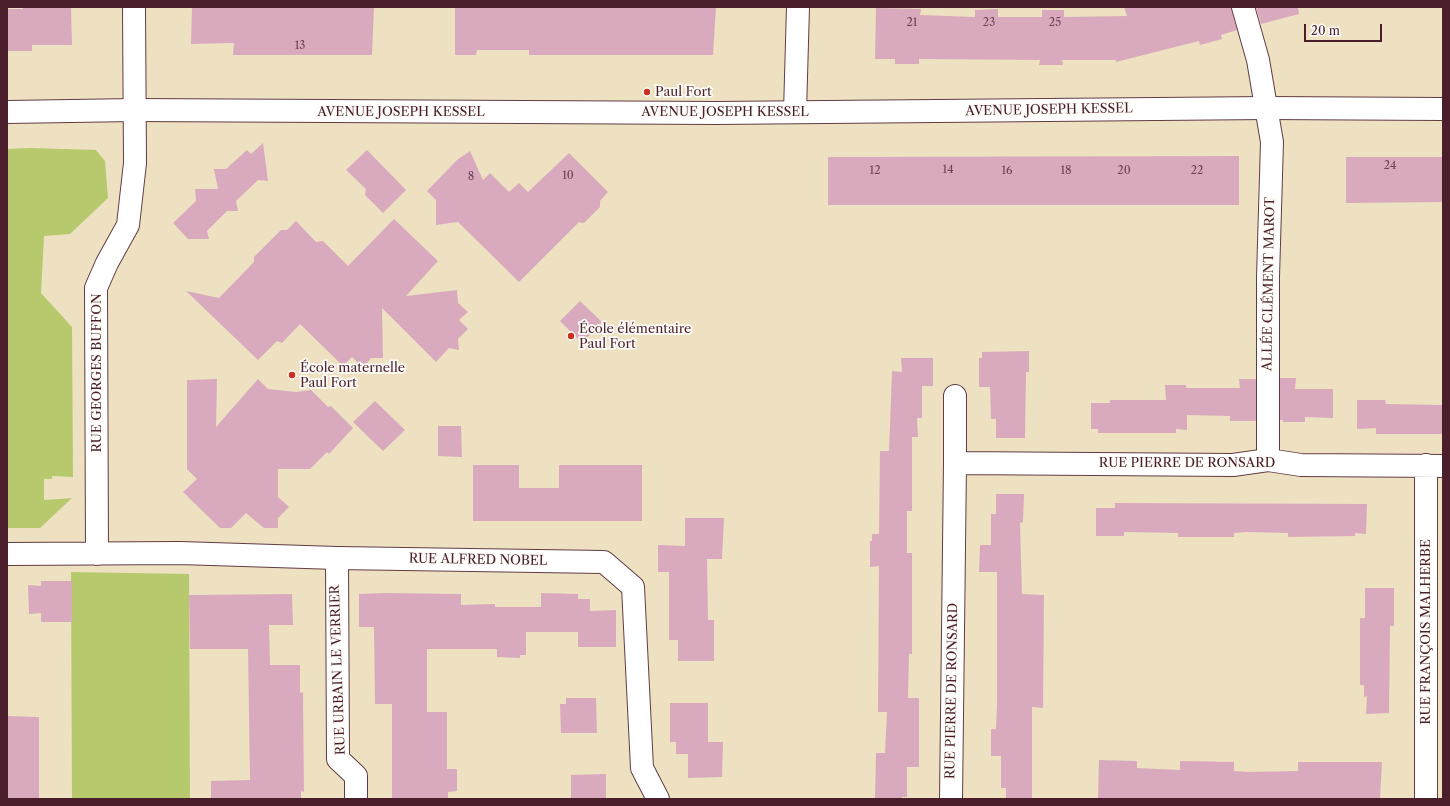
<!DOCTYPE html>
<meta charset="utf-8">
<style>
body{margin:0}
#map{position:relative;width:1450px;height:806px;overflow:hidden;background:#ede1c2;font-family:"Libre Caslon Text",serif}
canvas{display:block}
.frame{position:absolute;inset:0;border:8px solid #4a1f2b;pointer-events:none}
.scale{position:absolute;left:1304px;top:24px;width:78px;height:18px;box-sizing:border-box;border:2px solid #4a1f2b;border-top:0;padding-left:5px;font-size:12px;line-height:14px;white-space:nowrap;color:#4a1f2b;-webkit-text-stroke:3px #fdfcf7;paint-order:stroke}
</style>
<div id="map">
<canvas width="1450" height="806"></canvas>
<div class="frame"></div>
<div class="scale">20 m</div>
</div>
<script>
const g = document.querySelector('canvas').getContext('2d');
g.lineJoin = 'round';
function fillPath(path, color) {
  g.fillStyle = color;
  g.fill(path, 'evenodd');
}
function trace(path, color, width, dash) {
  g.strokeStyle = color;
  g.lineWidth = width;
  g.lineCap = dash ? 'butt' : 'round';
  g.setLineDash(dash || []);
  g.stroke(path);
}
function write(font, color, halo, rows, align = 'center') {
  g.font = font + ' "Libre Caslon Text",serif';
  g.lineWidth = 3.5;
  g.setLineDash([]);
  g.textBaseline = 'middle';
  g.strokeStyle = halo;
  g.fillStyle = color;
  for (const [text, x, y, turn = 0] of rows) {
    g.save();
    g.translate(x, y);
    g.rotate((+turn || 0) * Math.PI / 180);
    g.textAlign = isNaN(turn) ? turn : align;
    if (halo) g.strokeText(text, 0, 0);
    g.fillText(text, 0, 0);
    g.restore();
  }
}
fillPath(new Path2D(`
 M 30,148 L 96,150 L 105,161 L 108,198 L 70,234 L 44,236 L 41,293 L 72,327 L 73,477 L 52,476 L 52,479 L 44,479 L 44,500 L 72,498 L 40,528 L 7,528 L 7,149 Z
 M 71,572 L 189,574 L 190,799 L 72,799 Z`), '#b6ca6d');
fillPath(new Path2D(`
 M 23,7 L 71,7 L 72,45 L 32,45 L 32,51 L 7,51 L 7,9 L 23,9 Z
 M 192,7 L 374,7 L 372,55 L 233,55 L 234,43 L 191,44 Z
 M 455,7 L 716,7 L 713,55 L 529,55 L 529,50 L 477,50 L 476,55 L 455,55 Z
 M 1124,7 L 1231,7 L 1237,30 L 1221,35 L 1222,39 L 1200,45 L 1199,41 L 1116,62 L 1116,60 L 1062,60 L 1063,65 L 1039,65 L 1040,60 L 919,59 L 919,64 L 895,64 L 895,59 L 875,59 L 876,8 L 921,9 L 920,15 L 975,17 L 975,10 L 998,9 L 998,17 L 1042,17 L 1042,10 L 1064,10 L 1064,17 L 1127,16 Z
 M 1256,7 L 1298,7 L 1299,14 L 1261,24 Z
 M 263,143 L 268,181 L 258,180 L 236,201 L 238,211 L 227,211 L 207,231 L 209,239 L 188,239 L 173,223 L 196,201 L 195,189 L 218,189 L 214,169 L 226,169 L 247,150 L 251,154 Z
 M 367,150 L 406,190 L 383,213 L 365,195 L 366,189 L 346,170 Z
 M 470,151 L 483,180 L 490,173 L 509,192 L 519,183 L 528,192 L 569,153 L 608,192 L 600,201 L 600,207 L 584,223 L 579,222 L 519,282 L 458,222 L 436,225 L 436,200 L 427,191 L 457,160 Z
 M 1239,156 L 1239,205 L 828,205 L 828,157 Z
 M 1346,157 L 1443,157 L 1443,202 L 1346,203 Z
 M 394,219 L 438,261 L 406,296 L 457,290 L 458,303 L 468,312 L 459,320 L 468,329 L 458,339 L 459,350 L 449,348 L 436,362 L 382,308 L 383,358 L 371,358 L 363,368 L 352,357 L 343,366 L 300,324 L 282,343 L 277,341 L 258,360 L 186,291 L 219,298 L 254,262 L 254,257 L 281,230 L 287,230 L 296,221 L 316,242 L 323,241 L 348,266 Z
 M 580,301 L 602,322 L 582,343 L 560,321 Z
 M 1029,351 L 1029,372 L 1026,372 L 1025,438 L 996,438 L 996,419 L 991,419 L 990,387 L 979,387 L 979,358 L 982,358 L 982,352 Z
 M 901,358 L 933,358 L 933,386 L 922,386 L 922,418 L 917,418 L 918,437 L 912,437 L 912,511 L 907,511 L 907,553 L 912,553 L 912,654 L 909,654 L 908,698 L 919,698 L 919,767 L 907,767 L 907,797 L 902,797 L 902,799 L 875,799 L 876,753 L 885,753 L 887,712 L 878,712 L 879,566 L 870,567 L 870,541 L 872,541 L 872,534 L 879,534 L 880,451 L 889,451 L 892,371 L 902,372 Z
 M 1280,378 L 1296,378 L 1295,389 L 1333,389 L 1333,418 L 1305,417 L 1305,422 L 1283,422 L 1283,420 L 1280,420 Z
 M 217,379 L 216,427 L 258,379 L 268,389 L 296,392 L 311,390 L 328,407 L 331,406 L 353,428 L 329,454 L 327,452 L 310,469 L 278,469 L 278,497 L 289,507 L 278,518 L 278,528 L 264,528 L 246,513 L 231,528 L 220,528 L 183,492 L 197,479 L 187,469 L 187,380 Z
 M 1239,379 L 1256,379 L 1256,421 L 1230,421 L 1230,416 L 1187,415 L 1187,430 L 1176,429 L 1176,433 L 1098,433 L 1098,429 L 1091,429 L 1091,403 L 1110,403 L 1110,400 L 1166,400 L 1165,385 L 1186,385 L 1186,388 L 1240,388 Z
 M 1357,400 L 1385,400 L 1386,404 L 1443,405 L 1443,434 L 1376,434 L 1376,428 L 1357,429 Z
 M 375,401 L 405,430 L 383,451 L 353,422 Z
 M 438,426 L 461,426 L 462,457 L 438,456 Z
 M 473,465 L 519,465 L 519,488 L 559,488 L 559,465 L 642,465 L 642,521 L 473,521 Z
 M 996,494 L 1024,494 L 1023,522 L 1020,523 L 1022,594 L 1044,595 L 1043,708 L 1032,707 L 1032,799 L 1006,799 L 1006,788 L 1001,788 L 1001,756 L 991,756 L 991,729 L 996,729 L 997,705 L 997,572 L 979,572 L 980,545 L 991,545 L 991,514 L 996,514 Z
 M 1115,503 L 1367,504 L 1366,534 L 1355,533 L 1355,536 L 1288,537 L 1288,533 L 1246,532 L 1234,533 L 1234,537 L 1178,537 L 1178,533 L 1124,532 L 1124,536 L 1096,536 L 1096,508 L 1115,508 Z
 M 685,518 L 724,518 L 722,559 L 707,559 L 708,620 L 714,620 L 714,661 L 678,661 L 678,640 L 669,640 L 669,572 L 658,572 L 658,545 L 685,546 Z
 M 41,581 L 72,581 L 72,622 L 41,622 L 41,613 L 29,614 L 28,585 L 41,586 Z
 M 1365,588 L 1394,588 L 1394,626 L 1390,626 L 1389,713 L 1366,714 L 1367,696 L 1364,697 L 1364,685 L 1360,685 L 1360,618 L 1365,618 Z
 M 384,593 L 461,594 L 461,605 L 495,604 L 495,607 L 541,607 L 541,593 L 578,594 L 578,599 L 590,599 L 590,611 L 616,610 L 616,647 L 578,647 L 578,632 L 526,632 L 526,655 L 520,655 L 520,658 L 497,657 L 497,649 L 427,649 L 427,712 L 447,712 L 447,769 L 457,769 L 457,791 L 448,792 L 448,799 L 392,799 L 392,704 L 375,704 L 374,627 L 359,627 L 359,594 Z
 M 292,594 L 293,625 L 269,625 L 270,665 L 300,665 L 300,693 L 303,692 L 304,792 L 301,791 L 301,799 L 211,799 L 211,781 L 250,780 L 248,649 L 190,649 L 189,595 Z
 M 566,698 L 596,698 L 597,733 L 561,733 L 560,704 L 566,704 Z
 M 670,703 L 708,703 L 708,742 L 723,742 L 722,777 L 688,778 L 688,754 L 676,754 L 676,742 L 670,742 Z
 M 7,716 L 39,717 L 39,798 L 7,798 Z
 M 1099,760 L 1137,761 L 1137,768 L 1180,770 L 1180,761 L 1234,762 L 1234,771 L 1247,772 L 1298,771 L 1298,762 L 1382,762 L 1380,799 L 1098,798 Z
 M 606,774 L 606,799 L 571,799 L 571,775 Z`), '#d9aabe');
const minor = new Path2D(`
 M 1243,7 L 1258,60 L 1272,142 L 1268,277 L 1268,460
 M 795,112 L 798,7
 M 955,463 L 955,396
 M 1426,465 L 1426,799
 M 7,554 L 180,553 L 337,558 L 604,562 L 633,587 L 642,768 L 658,799
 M 97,554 L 96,288 L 107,263 L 128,225 L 135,163 L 134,7
 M 337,558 L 338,759 L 356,776 L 356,799
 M 951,799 L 955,463 L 1233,465 L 1268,460 L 1301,465 L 1443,466`);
const tertiary = new Path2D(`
 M 7,112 L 135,110 L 716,113 L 1267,108 L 1443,109`);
trace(minor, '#623c42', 24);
trace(tertiary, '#623c42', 24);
trace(minor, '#fff', 22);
trace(tertiary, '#fff', 22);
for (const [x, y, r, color] of [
 [647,92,4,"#c8321e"],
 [571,336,4,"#c8321e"],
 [292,375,4,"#c8321e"]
]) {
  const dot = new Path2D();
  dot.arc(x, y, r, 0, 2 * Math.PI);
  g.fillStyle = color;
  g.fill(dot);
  trace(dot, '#fdfcf7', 1.5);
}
write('11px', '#6e4250', null, [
 ["21",912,23],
 ["23",989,23],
 ["25",1055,23],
 ["13",300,46],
 ["24",1390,166],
 ["14",948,170],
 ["12",875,171],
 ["16",1007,171],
 ["18",1066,171],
 ["20",1124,171],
 ["22",1197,171],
 ["10",568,176],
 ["8",471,177]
]);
write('13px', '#4a1f2b', '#fdfcf7', [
 ["Paul Fort",655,92],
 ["École élémentaire",579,329],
 ["Paul Fort",579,344],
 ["École maternelle",300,368],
 ["Paul Fort",300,383]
], 'left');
write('13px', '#4a1f2b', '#fdfcf7', [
 ["AVENUE JOSEPH KESSEL",1049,110,-1],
 ["AVENUE JOSEPH KESSEL",401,112],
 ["AVENUE JOSEPH KESSEL",725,112],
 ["ALLÉE CLÉMENT MAROT",1269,284,-89],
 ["RUE GEORGES BUFFON",97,373,-90],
 ["RUE PIERRE DE RONSARD",1187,463],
 ["RUE ALFRED NOBEL",478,560,1],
 ["RUE FRANÇOIS MALHERBE",1426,632,-90],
 ["RUE URBAIN LE VERRIER",338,670,-92],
 ["RUE PIERRE DE RONSARD",952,691,-89]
]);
</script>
